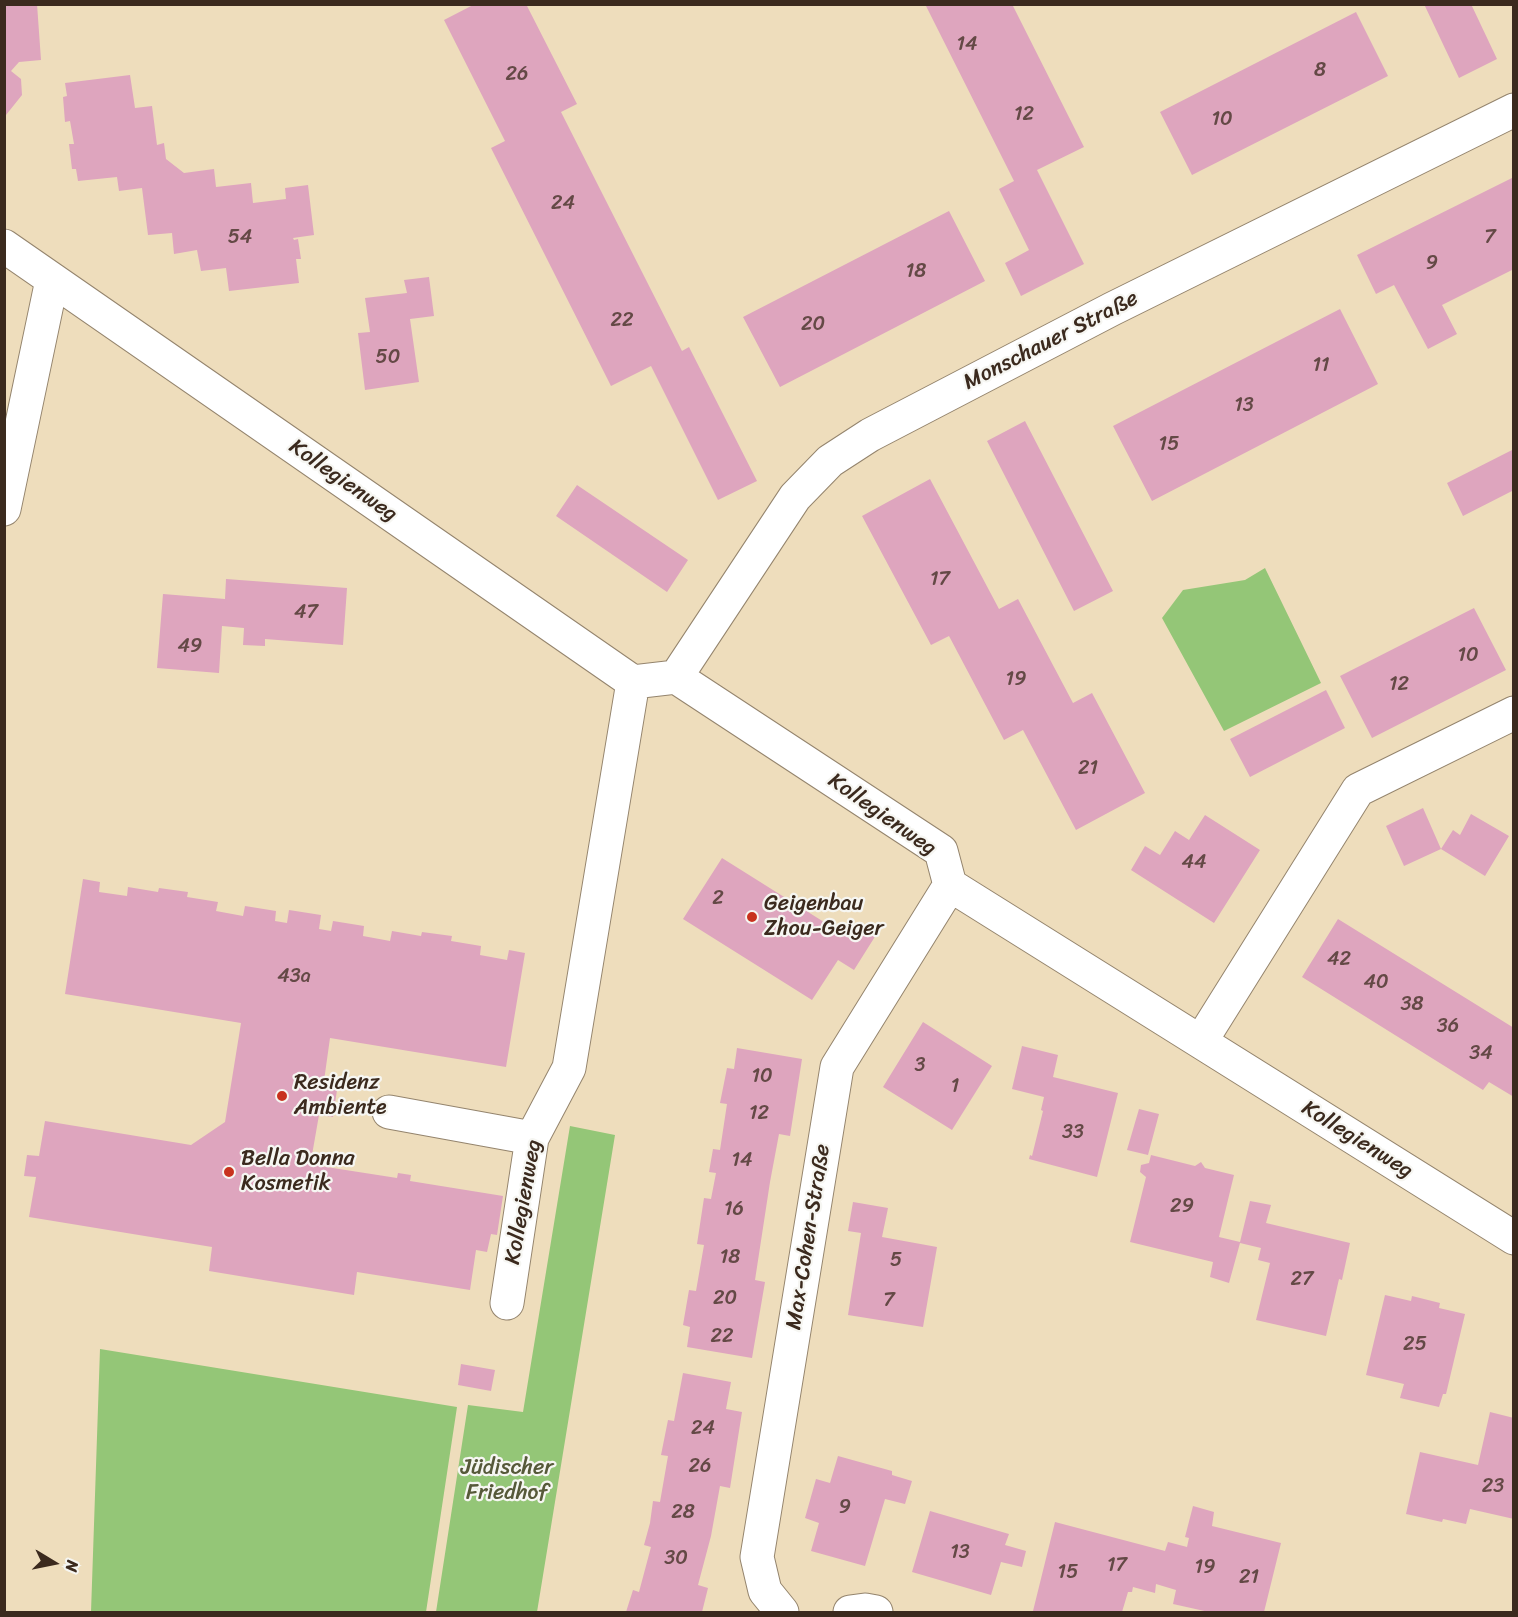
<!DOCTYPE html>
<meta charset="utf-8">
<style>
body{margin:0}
#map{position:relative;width:1518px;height:1617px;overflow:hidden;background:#eeddbc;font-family:Sriracha,sans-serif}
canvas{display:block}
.frame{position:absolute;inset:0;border:6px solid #3b2a1e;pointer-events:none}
.north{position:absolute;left:24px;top:1533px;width:60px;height:60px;-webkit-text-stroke:4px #f6f6f2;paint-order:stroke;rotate:100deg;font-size:16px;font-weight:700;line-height:24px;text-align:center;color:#3b2a1e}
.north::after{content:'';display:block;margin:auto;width:21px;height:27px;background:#3b2a1e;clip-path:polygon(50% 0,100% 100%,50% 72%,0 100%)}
</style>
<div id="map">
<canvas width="1518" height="1617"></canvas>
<div class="frame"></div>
<div class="north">N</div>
</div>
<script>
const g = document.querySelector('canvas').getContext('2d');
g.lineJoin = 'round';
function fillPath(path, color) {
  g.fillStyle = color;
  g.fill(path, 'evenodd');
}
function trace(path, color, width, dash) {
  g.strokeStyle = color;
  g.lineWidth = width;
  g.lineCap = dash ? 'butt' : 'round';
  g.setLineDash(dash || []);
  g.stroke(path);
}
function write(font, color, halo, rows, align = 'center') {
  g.font = font + ' Sriracha,sans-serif';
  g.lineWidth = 4.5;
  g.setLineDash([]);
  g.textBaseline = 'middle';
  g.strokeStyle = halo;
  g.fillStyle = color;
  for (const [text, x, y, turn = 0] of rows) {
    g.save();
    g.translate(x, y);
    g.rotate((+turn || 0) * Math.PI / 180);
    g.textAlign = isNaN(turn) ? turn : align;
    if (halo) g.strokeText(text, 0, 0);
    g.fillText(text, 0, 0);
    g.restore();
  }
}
fillPath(new Path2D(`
 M 1265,568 L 1321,683 L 1224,731 L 1162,618 L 1183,590 L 1245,580 Z
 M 570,1126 L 615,1135 L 537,1612 L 436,1612 L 468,1405 L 523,1412 Z
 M 100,1349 L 457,1407 L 426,1612 L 91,1612 Z`), '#94c677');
fillPath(new Path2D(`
 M 4,4 L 37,4 L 41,60 L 19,62 L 11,71 L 21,79 L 22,95 L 6,115 L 4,113 Z
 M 475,4 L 526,4 L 577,104 L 561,112 L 682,351 L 689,347 L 757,481 L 718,500 L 651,366 L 611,386 L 491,148 L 505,141 L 444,20 Z
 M 925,4 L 1012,4 L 1084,147 L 1037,170 L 1084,264 L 1021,296 L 1005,263 L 1029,250 L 999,189 L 1014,181 Z
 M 1424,4 L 1471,4 L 1497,59 L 1459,78 Z
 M 1356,12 L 1388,76 L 1192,175 L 1160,112 Z
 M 130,75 L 135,108 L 152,106 L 157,145 L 164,143 L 166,159 L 184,173 L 214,169 L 216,187 L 251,183 L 253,203 L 286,199 L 285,188 L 308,185 L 314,235 L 293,238 L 294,240 L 298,239 L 301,259 L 296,259 L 299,283 L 229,291 L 226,268 L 201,271 L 197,250 L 174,254 L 172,233 L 148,235 L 142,188 L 119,191 L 117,177 L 78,181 L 76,169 L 72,169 L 69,144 L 74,144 L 70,121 L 65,122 L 63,97 L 67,96 L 65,83 Z
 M 1514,177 L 1514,269 L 1442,305 L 1457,334 L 1428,349 L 1394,285 L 1376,294 L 1357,255 Z
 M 949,211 L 985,281 L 780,387 L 743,317 Z
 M 429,277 L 434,316 L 410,319 L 419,382 L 365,390 L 358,333 L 370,332 L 365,298 L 407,293 L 404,280 Z
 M 1340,309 L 1378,384 L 1152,501 L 1113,426 Z
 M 1025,421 L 1113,591 L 1074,611 L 987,441 Z
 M 1514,449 L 1514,490 L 1463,516 L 1447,483 Z
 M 930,479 L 999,609 L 1018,599 L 1073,703 L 1092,693 L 1145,793 L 1076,830 L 1023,730 L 1004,740 L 949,636 L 931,645 L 862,516 Z
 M 577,485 L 688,560 L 667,592 L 556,516 Z
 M 226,579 L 347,588 L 343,645 L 265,639 L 265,646 L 243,645 L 244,628 L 222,626 L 219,673 L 157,668 L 163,594 L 225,599 Z
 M 1474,608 L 1506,670 L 1372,738 L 1340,676 Z
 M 1326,690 L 1345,728 L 1250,777 L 1230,739 Z
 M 1423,808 L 1441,849 L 1404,866 L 1386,826 Z
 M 1471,814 L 1509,836 L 1485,876 L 1441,849 L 1453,830 L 1460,835 Z
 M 1205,815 L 1260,850 L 1214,923 L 1131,870 L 1145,846 L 1160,855 L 1175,831 L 1189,840 Z
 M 722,858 L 851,939 L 860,924 L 876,935 L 854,970 L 838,960 L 812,1000 L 683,919 Z
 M 83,879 L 100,882 L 99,892 L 127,896 L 128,887 L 158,892 L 159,888 L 188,892 L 187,897 L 218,902 L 216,911 L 243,916 L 245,906 L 276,911 L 275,921 L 287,923 L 289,910 L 321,915 L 319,929 L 331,931 L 333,921 L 364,926 L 363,936 L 390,941 L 392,931 L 421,936 L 422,932 L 452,936 L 451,941 L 481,946 L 480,955 L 507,960 L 509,950 L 525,953 L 506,1067 L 330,1038 L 323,1088 L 337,1090 L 333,1117 L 319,1115 L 312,1155 L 320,1166 L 397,1178 L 398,1173 L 411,1175 L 410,1181 L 503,1196 L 497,1235 L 491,1234 L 487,1252 L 476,1250 L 470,1290 L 357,1272 L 354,1295 L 209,1271 L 212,1247 L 29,1217 L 36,1177 L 24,1176 L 27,1155 L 39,1156 L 45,1121 L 191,1145 L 225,1122 L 241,1023 L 65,994 Z
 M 1338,919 L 1514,1028 L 1514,1097 L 1489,1082 L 1483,1090 L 1302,977 Z
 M 923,1022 L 992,1066 L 952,1130 L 883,1087 Z
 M 1022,1046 L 1058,1055 L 1053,1077 L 1118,1093 L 1097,1177 L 1029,1159 L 1030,1155 L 1032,1156 L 1043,1111 L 1041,1110 L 1044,1097 L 1012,1089 Z
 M 737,1048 L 802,1059 L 790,1136 L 779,1134 L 770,1182 L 755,1280 L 765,1282 L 752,1358 L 687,1347 L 690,1327 L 683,1325 L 689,1290 L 696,1291 L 704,1245 L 697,1244 L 704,1198 L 711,1199 L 716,1173 L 709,1172 L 713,1149 L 720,1150 L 727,1104 L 720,1103 L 727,1068 L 734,1069 Z
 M 1139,1109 L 1159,1114 L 1148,1155 L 1127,1150 Z
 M 1151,1155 L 1195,1166 L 1201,1162 L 1205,1168 L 1234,1175 L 1219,1237 L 1240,1242 L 1250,1201 L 1271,1205 L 1266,1223 L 1350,1243 L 1342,1280 L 1339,1279 L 1326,1336 L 1256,1320 L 1270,1263 L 1258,1260 L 1261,1248 L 1240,1243 L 1229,1283 L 1210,1277 L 1213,1262 L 1130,1242 L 1146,1177 L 1140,1172 L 1141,1165 L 1149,1163 Z
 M 853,1202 L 888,1208 L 882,1237 L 937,1247 L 923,1327 L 848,1315 L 861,1233 L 848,1231 Z
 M 1385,1295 L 1411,1301 L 1412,1296 L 1440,1303 L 1439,1308 L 1465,1314 L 1446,1394 L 1443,1394 L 1439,1407 L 1400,1398 L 1404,1384 L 1366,1375 Z
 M 461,1364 L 495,1370 L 491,1391 L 458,1385 Z
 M 683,1373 L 731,1382 L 726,1409 L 742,1412 L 730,1488 L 720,1486 L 711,1536 L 698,1585 L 708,1588 L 702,1612 L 626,1612 L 633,1590 L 639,1592 L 651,1547 L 644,1545 L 650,1523 L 653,1501 L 660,1502 L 668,1456 L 661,1455 L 668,1420 L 674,1421 Z
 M 1490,1412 L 1514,1418 L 1514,1519 L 1470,1509 L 1466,1524 L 1443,1519 L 1442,1522 L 1406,1514 L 1420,1452 L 1478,1465 Z
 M 838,1456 L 892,1471 L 892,1475 L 912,1481 L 905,1504 L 885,1499 L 865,1566 L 811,1551 L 819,1523 L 805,1518 L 816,1479 L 830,1483 Z
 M 1193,1506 L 1214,1512 L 1212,1526 L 1281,1543 L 1264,1612 L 1209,1612 L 1173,1604 L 1176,1590 L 1156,1584 L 1155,1593 L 1133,1587 L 1132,1592 L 1128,1592 L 1122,1612 L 1039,1612 L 1033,1611 L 1055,1522 L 1165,1551 L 1168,1542 L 1187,1547 L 1189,1538 L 1185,1537 Z
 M 930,1511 L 1009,1534 L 1005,1545 L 1026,1551 L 1022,1567 L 1001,1562 L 991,1595 L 912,1572 Z`), '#dea5be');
const minor = new Path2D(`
 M 4,246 L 633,682 L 676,677 L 941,851 L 950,885 L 1514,1238
 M 4,509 L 52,280
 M 676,677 L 795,497 L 830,461 L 870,435 L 1112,309 L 1514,110
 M 1201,1041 L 1358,790 L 1514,713
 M 389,1112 L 532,1138
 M 507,1303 L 532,1138 L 569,1068 L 633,682
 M 782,1612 L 765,1591 L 757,1557 L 837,1067 L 950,885
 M 850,1612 L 865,1610 L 876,1612`);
trace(minor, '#94846d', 35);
trace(minor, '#fff', 33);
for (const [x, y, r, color] of [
 [752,917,6,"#c8321e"],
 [282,1096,6,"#c8321e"],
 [229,1172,6,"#c8321e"]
]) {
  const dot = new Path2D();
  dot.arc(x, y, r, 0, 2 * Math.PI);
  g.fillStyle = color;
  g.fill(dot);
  trace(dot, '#f6f6f2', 2);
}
write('20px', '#644946', null, [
 ["14",967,45],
 ["8",1320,71],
 ["26",517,75],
 ["12",1024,115],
 ["10",1222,120],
 ["24",563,204],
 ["54",240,238],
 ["7",1490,238],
 ["9",1432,264],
 ["18",916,272],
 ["22",622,321],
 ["20",813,325],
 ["50",388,358],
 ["11",1321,366],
 ["13",1244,406],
 ["15",1169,445],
 ["17",940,580],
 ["47",306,613],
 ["49",190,647],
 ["10",1468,656],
 ["19",1016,680],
 ["12",1399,685],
 ["21",1088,769],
 ["44",1194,863],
 ["2",718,899],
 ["42",1339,960],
 ["43a",294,977],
 ["40",1376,983],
 ["38",1412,1005],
 ["36",1448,1027],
 ["34",1481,1054],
 ["3",920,1066],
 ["10",762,1077],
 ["1",955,1087],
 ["12",759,1114],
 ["33",1073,1133],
 ["14",742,1161],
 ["29",1182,1207],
 ["16",734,1210],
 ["18",730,1258],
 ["5",896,1261],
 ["27",1302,1280],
 ["20",725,1299],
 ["7",889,1301],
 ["22",722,1337],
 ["25",1415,1345],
 ["24",703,1429],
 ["26",700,1467],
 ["23",1493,1487],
 ["9",845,1508],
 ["28",683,1513],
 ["13",960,1553],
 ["30",676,1559],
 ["17",1117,1566],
 ["19",1205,1568],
 ["15",1068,1573],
 ["21",1249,1578]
]);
write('22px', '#3b2a1e', '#f6f6f2', [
 ["Monschauer Straße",1051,341,-27],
 ["Kollegienweg",343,481,35],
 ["Kollegienweg",882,815,35],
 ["Kollegienweg",1357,1140,32],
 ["Kollegienweg",524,1202,-80],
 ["Max-Cohen-Straße",809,1237,-81]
]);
write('22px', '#3b2a1e', '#f6f6f2', [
 ["Geigenbau",764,904],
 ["Zhou-Geiger",764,929],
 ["Residenz",294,1083],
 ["Ambiente",294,1108],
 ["Bella Donna",241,1159],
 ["Kosmetik",241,1184]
], 'left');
write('22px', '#565939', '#f6f6f2', [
 ["Jüdischer",507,1468],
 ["Friedhof",507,1493]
]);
</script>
